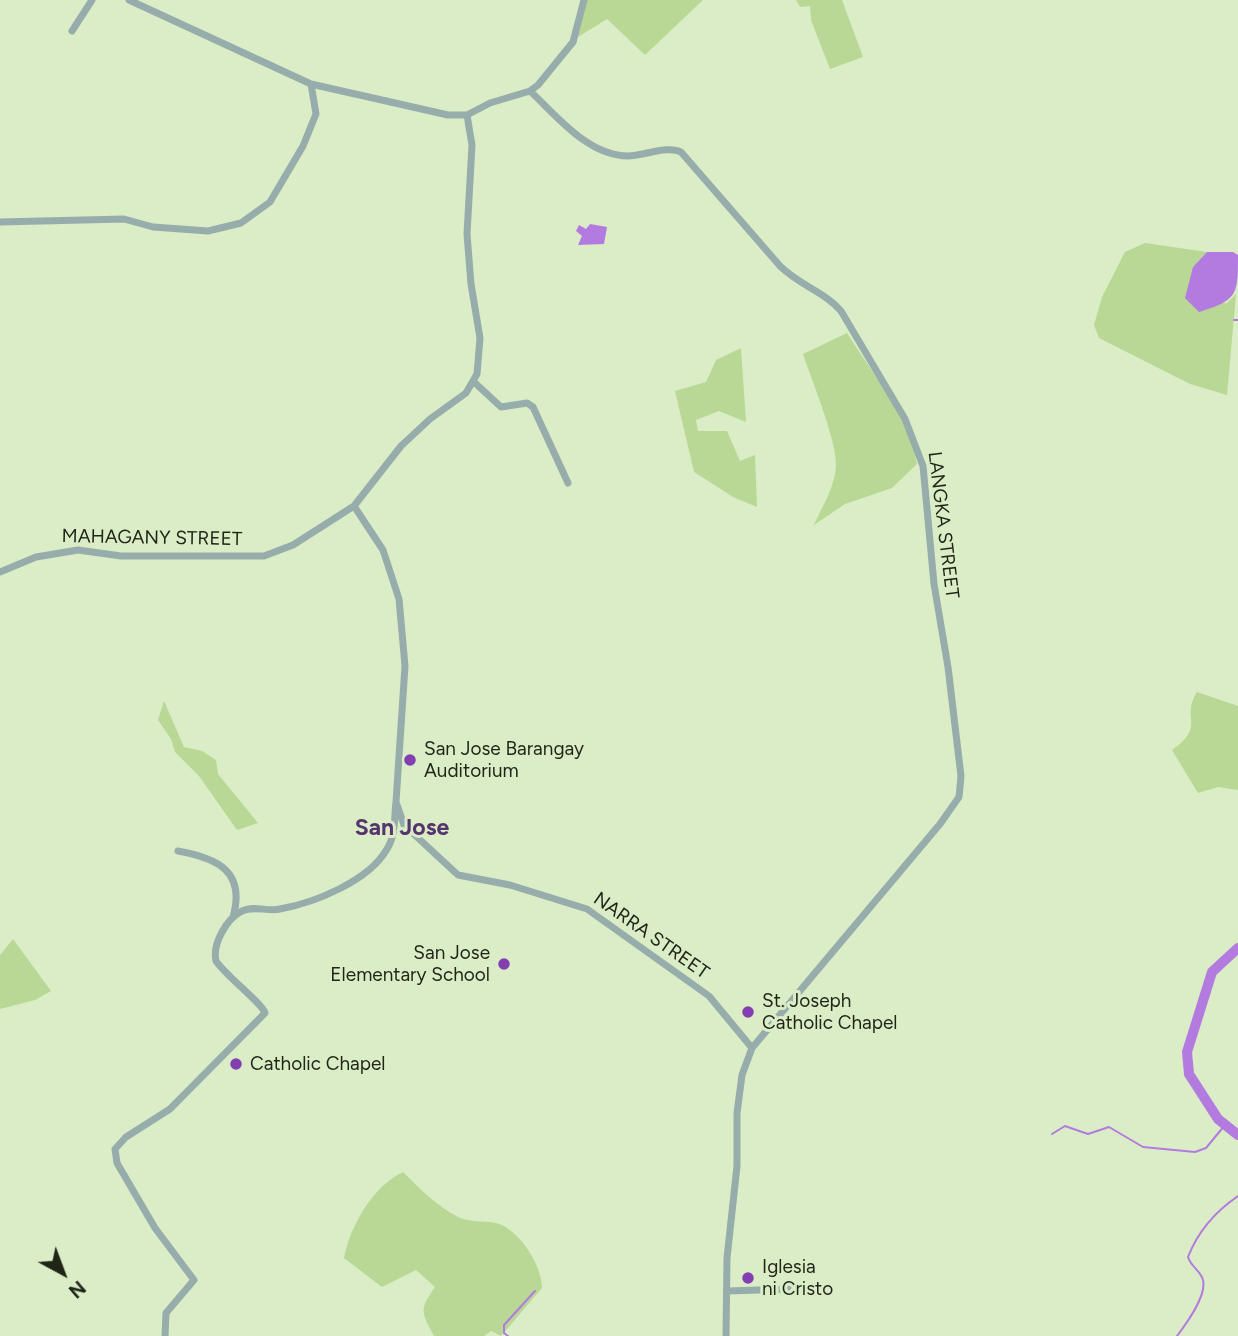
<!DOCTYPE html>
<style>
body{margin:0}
#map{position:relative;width:1238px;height:1336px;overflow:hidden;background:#daedc6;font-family:Figtree,sans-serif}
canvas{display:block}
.north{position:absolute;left:28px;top:1238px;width:70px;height:70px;-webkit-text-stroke:5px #daedc6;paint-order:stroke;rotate:139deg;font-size:19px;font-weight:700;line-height:28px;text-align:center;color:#1f2517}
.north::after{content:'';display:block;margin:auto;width:24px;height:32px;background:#1f2517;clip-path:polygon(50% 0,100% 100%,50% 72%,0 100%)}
</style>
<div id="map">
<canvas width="1238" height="1336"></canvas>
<div class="north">N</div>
</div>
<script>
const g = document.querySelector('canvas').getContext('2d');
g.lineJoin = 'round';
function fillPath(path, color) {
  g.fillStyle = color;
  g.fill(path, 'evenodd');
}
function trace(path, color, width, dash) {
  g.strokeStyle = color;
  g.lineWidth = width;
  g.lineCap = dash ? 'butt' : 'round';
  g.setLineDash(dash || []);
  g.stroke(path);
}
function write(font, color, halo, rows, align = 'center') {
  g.font = font + ' Figtree,sans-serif';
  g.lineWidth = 6;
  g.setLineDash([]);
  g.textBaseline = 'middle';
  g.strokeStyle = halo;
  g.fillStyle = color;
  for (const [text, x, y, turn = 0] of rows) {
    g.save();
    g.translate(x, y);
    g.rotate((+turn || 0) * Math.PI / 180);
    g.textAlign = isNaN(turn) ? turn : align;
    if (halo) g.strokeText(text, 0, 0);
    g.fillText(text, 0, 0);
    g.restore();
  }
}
fillPath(new Path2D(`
 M 587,0 L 703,0 L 645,55 L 607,19 L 578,37 Z
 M 796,0 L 842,0 L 863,57 L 830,69 L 811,20 L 810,6 L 800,7 Z
 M 1145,243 L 1207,252 L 1193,267 L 1226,304 L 1236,294 L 1227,395 L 1190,384 L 1099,338 L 1094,325 L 1102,297 L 1125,252 Z
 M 847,333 C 872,373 909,417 917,464 L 892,488 L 845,504 L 814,525 C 822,507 836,485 836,464 C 836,439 812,381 803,354 Z
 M 741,348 L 746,422 L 719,411 L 696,420 L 698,431 L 727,431 L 740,461 L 755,455 L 757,507 L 733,497 L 694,472 L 675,391 L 706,382 L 716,360 Z
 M 1197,692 L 1238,706 L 1238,790 L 1218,787 L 1198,793 L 1172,750 C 1207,726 1180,719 1197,692 Z
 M 164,701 L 184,747 L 202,751 L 216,760 L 218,774 L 258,823 L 237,830 L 199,776 L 175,752 L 171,739 L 158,720 Z
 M 13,939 L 51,991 L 35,1000 L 0,1009 L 0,955 Z
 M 403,1172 C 419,1188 438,1207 458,1217 C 471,1224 489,1219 502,1225 C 522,1235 542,1266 542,1288 L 501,1336 L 491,1331 L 484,1336 L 434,1336 C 421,1311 419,1310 435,1287 L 416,1270 L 382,1287 L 344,1258 C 350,1226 373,1186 403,1172 Z`), '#b9d895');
fillPath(new Path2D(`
 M 590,224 L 607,227 L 604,244 L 578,245 L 582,236 L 576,231 L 579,225 L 586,229 Z
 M 1207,252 L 1233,252 L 1238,255 C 1238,295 1238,300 1199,312 L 1185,298 L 1193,267 Z`), '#b37bdf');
trace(new Path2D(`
 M 1234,320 L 1238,320
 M 1052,1134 L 1065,1126 L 1088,1134 L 1109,1127 L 1143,1147 L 1195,1152 L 1206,1148 L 1225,1125
 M 508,1336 L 504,1333 L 504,1325 L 535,1291
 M 1177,1336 C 1186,1324 1207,1296 1203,1280 C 1201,1271 1191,1267 1188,1257 C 1198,1231 1216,1211 1238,1196`), '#b37bdf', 2);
trace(new Path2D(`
 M 1238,948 L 1212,972 L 1187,1052 L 1189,1074 L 1218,1119 L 1238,1135`), '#b37bdf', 10);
trace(new Path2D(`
 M 129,0 L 311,84 L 448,115 L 467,115 L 490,103 L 530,91 L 538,85 L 573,42 L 584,0
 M 72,31 L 92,0
 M 530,91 C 557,116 588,156 628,156 C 643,156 668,145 681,152 L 780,266 C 799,285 825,292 841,311 L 905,419 L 923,466 L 934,584 L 948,667 L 961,776 L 959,797 L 940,824 L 752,1048 L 742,1075 L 737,1113 L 737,1166 L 727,1258 L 726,1336
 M 0,222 L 124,219 L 153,227 L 208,231 L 241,223 L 270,202 L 303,146 L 316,114 L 311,84
 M 474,382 L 501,407 L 527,403 L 533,407 L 568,483
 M 354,506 L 383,550 L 399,599 L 405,666 L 396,802 L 404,825 L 458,875 L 510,885 L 587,909 L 709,996 L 752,1048
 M 0,572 L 36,557 L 78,550 L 121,556 L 264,556 L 293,545 L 354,506 L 401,446 L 430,419 L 466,393 L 477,374 L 480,338 L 471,284 L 467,234 L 472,145 L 467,115
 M 178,851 C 217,858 246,871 233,917
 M 727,1291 L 791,1289
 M 165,1336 L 166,1313 L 194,1280 L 155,1228 L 117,1163 L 115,1149 L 126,1137 L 170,1109 L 265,1013 C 262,1003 227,977 216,961 C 212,944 227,918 242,911 C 255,905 267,912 280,909 C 314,903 369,881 387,849 C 396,835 394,818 396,802`), '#97adab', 7);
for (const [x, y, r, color] of [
 [410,760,7,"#833eb2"],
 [504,964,7,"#833eb2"],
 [748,1012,7,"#833eb2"],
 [236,1064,7,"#833eb2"],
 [748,1278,7,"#833eb2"]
]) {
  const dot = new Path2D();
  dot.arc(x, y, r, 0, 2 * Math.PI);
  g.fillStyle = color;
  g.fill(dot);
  trace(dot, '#daedc6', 2.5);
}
write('19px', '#1f2517', '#daedc6', [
 ["LANGKA STREET",943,525,83],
 ["MAHAGANY STREET",152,538,1],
 ["NARRA STREET",651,936,35]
]);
write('19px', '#1f2517', '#daedc6', [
 ["San Jose Barangay",424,749],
 ["Auditorium",424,771],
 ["San Jose",490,953,"right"],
 ["Elementary School",490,975,"right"],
 ["St. Joseph",762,1001],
 ["Catholic Chapel",762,1023],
 ["Catholic Chapel",250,1064],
 ["Iglesia",762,1267],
 ["ni Cristo",762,1289]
], 'left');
write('bold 23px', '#55356e', '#daedc6', [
 ["San Jose",402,828]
]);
</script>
